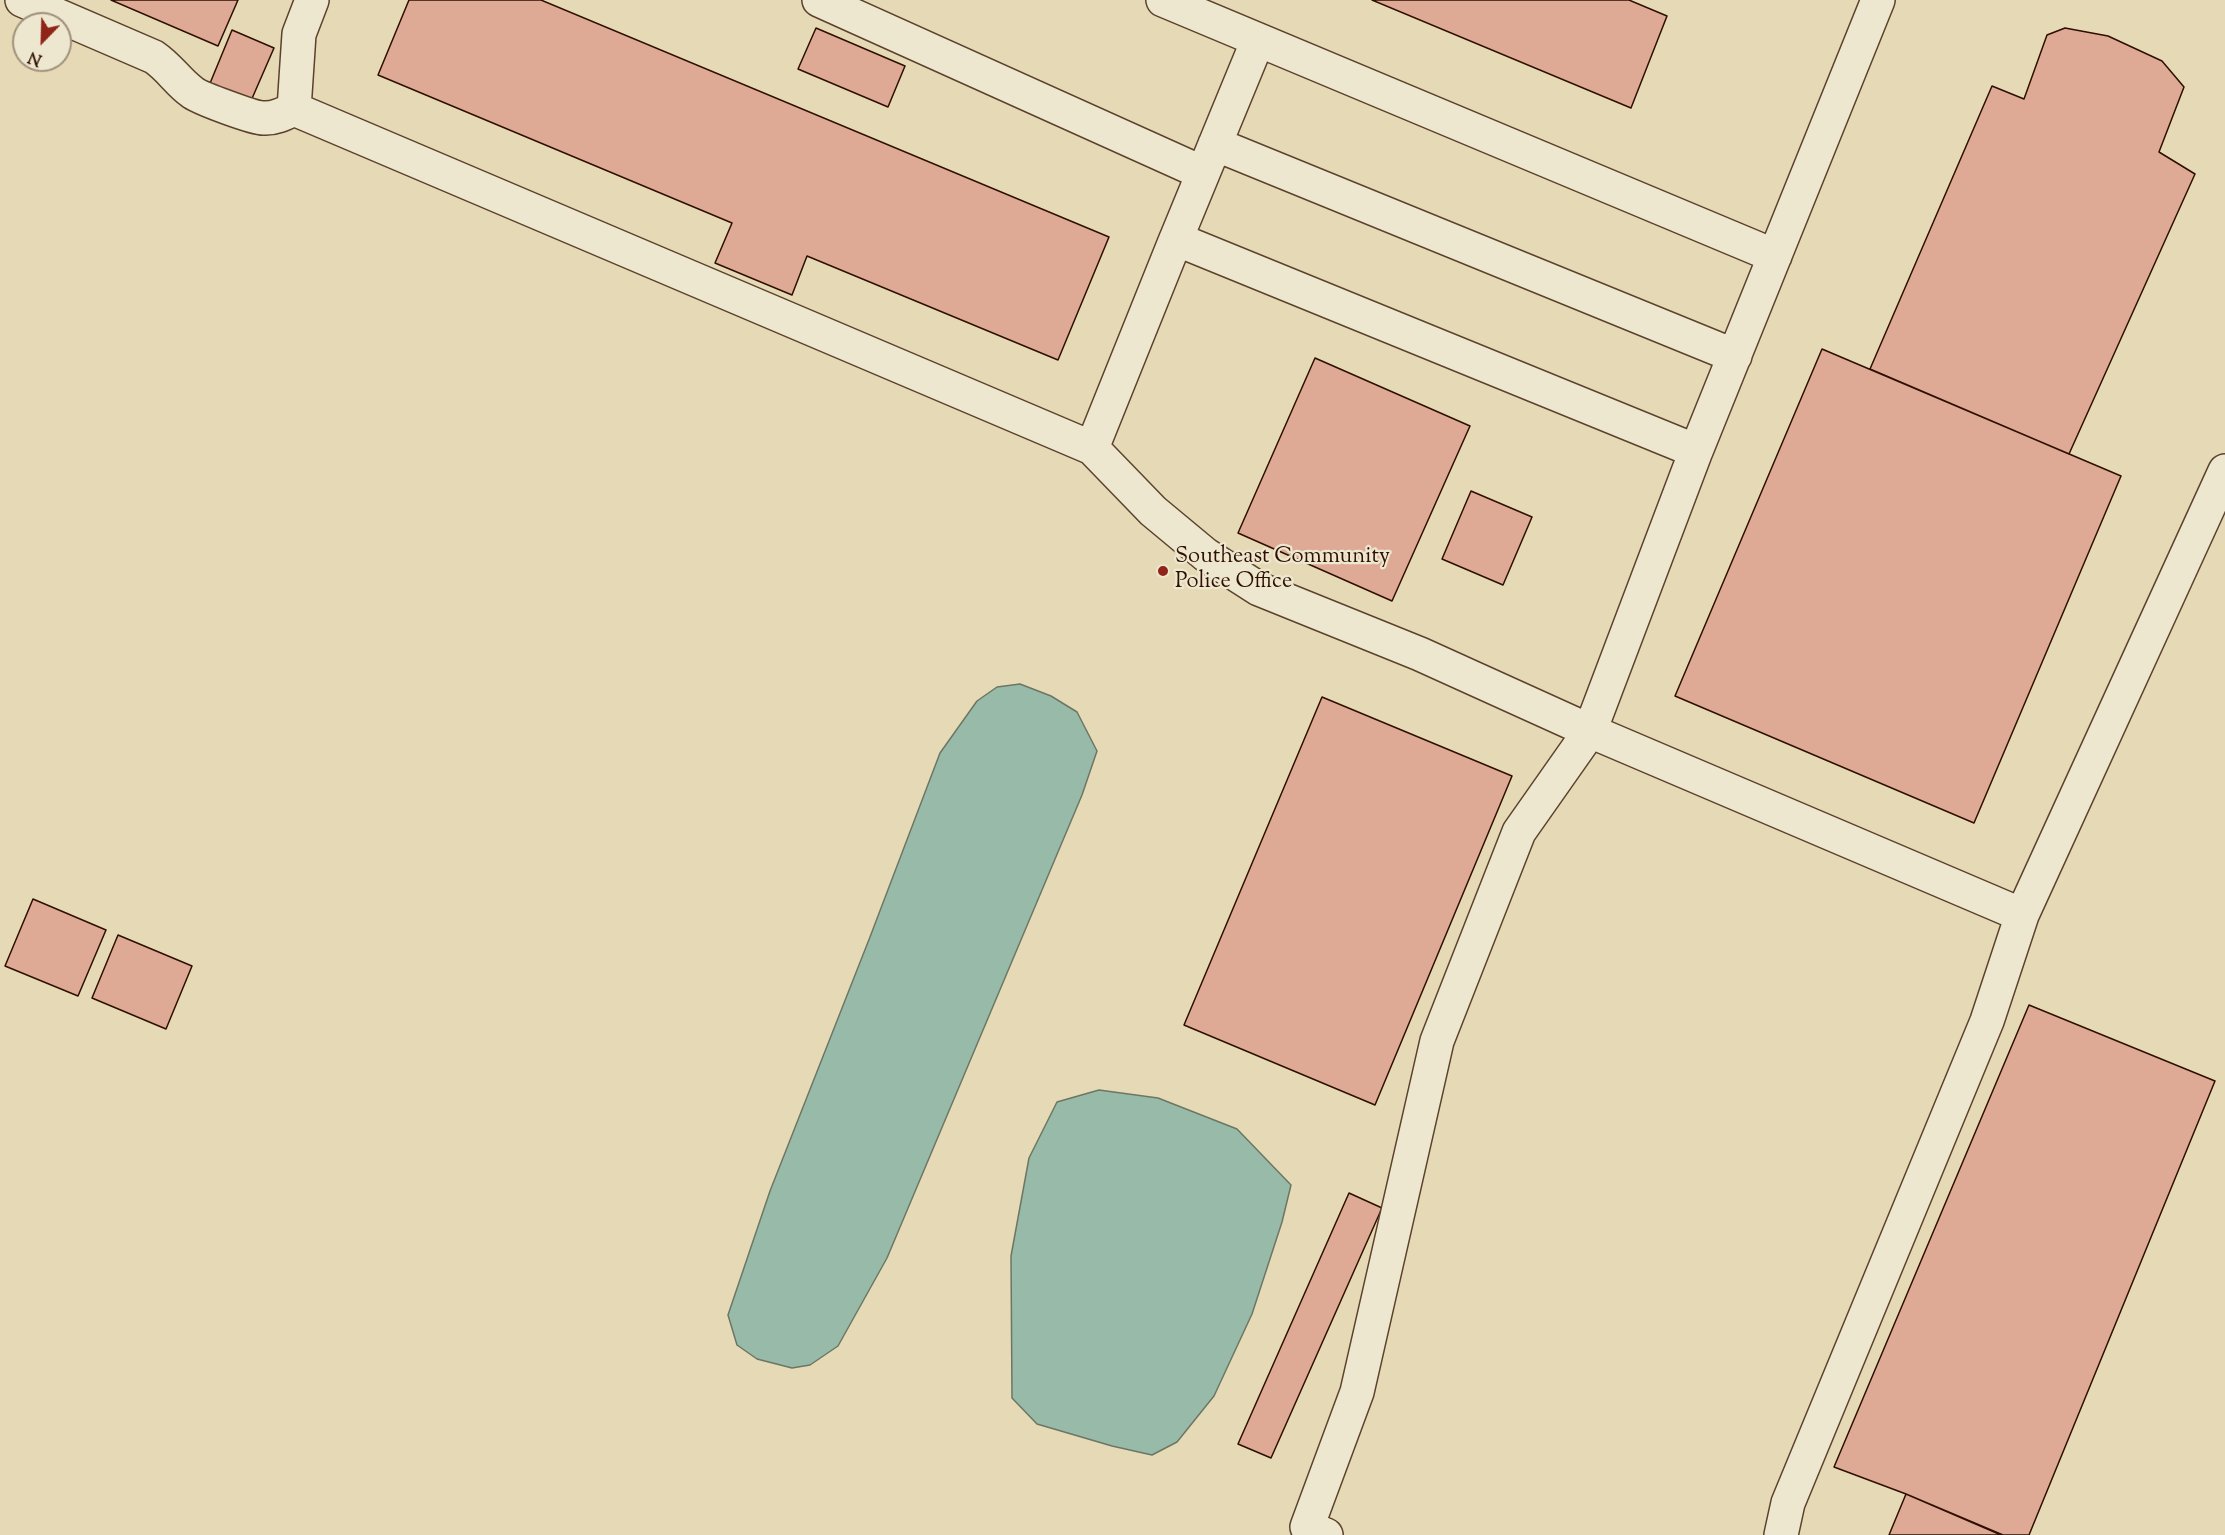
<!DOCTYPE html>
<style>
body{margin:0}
#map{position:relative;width:2225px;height:1535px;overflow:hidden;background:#e5dab5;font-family:"Sorts Mill Goudy",serif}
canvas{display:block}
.north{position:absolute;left:12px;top:12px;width:60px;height:60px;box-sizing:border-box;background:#eee7cf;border:2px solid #a1917c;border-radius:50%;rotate:203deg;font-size:16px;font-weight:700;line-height:24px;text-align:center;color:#2e0f00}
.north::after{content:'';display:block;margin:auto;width:21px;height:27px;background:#8f2418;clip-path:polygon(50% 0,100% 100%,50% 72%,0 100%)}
</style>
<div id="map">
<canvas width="2225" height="1535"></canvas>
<div class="north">N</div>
</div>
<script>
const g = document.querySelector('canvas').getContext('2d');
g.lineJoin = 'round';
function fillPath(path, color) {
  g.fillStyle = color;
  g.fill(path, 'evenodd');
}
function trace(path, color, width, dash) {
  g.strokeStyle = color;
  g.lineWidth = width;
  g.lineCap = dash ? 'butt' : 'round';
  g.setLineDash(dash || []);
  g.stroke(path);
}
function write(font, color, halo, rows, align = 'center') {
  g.font = font + ' "Sorts Mill Goudy",serif';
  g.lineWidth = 4.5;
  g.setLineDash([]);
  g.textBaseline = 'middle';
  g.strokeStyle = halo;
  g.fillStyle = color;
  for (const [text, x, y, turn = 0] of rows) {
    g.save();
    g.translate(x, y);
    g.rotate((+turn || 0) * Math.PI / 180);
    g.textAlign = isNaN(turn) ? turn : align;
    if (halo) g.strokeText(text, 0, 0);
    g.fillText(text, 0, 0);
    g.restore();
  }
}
const water = new Path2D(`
 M 1020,684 L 1051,696 L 1077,712 L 1097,751 L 1082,795 L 887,1258 L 838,1346 L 810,1365 L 792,1368 L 757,1359 L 737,1345 L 728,1315 L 770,1191 L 870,937 L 940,753 L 977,701 L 997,687 Z
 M 1099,1090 L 1158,1098 L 1237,1129 L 1291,1185 L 1282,1222 L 1252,1314 L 1214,1396 L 1177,1442 L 1152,1455 L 1112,1446 L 1037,1424 L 1012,1398 L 1011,1256 L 1029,1158 L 1057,1102 Z`);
fillPath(water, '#97bba8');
trace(water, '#6d7665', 1.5);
const building = new Path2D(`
 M 111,0 L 238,0 L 218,46 Z
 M 409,0 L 541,0 L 1109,237 L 1058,360 L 807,256 L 792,295 L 715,263 L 732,223 L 378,75 Z
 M 1372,0 L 1629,0 L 1667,16 L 1631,108 Z
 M 816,28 L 905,66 L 888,107 L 798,69 Z
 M 2065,28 L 2108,36 L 2162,61 L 2184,87 L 2159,152 L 2195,174 L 2069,454 L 1870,369 L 1992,86 L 2024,99 L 2047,35 Z
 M 232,30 L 274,48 L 247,110 L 206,93 Z
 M 1822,349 L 2121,476 L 1974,823 L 1675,696 Z
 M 1315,358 L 1470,426 L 1392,601 L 1238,533 Z
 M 1471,491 L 1532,517 L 1503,585 L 1442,559 Z
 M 1322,697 L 1512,776 L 1375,1105 L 1184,1025 Z
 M 33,899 L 106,930 L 78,996 L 5,966 Z
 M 118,935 L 192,966 L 166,1029 L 92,998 Z
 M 2029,1005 L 2215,1081 L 2029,1535 L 2001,1535 L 1906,1494 L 1834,1467 Z
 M 1349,1193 L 1382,1208 L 1271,1458 L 1238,1444 Z
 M 1906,1494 L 2003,1535 L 1889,1535 Z`);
fillPath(building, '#dea995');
trace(building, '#2e0f00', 1.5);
const minor = new Path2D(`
 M 22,0 L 154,57 C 170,68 177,81 192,92 C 199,98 254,118 263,118 C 274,119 284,114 294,109
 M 312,0 L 299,34 L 294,109 L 1092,448 L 1176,239 L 1696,451 L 1878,0
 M 819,0 L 1203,173
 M 1163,0 L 1775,256
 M 1215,144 L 1735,356
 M 1176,239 L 1258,40
 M 1092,448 L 1153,511 L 1206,555 L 1259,589 L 1420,654 L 1590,731 L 1519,832 L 1437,1041 L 1357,1392 L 1307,1527 L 1326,1535
 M 1696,451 L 1590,731 L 2022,915 L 2225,471
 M 1781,1535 L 1788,1503 L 1987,1021 L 2022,915`);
trace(minor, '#5c422d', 36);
trace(minor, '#eee7cf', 33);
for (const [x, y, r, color] of [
 [1163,571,6,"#8f2418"]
]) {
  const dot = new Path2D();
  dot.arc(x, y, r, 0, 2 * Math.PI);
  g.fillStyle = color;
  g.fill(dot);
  trace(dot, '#eee7cf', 2);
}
write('22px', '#2e0f00', '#eee7cf', [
 ["Southeast Community",1175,558],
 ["Police Office",1175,583]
], 'left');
</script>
